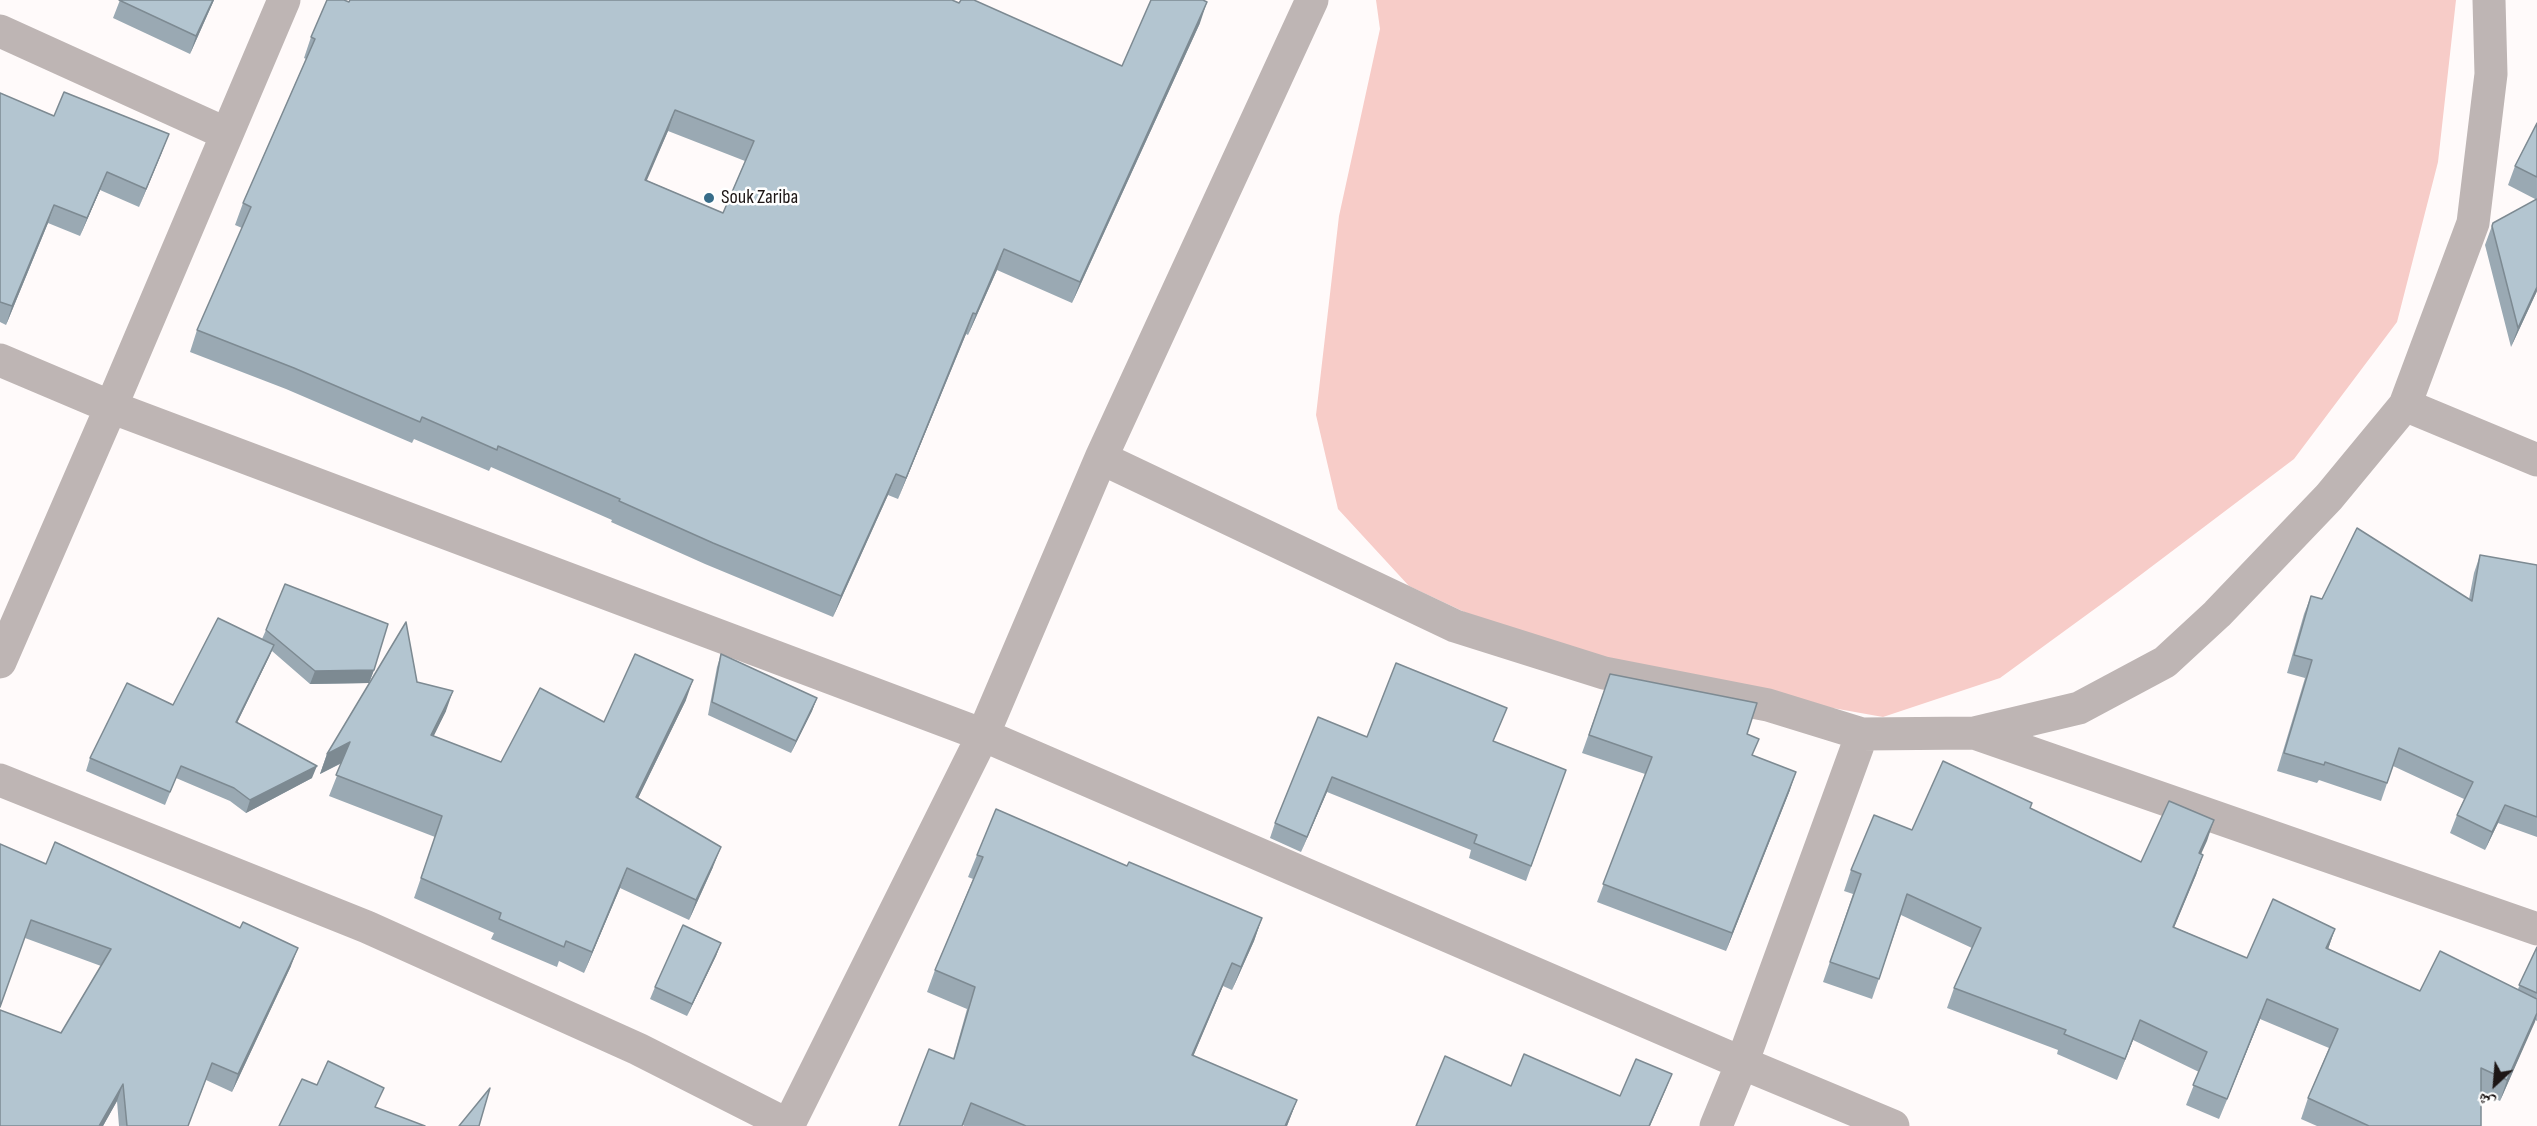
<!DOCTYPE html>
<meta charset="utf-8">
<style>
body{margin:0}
#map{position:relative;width:2537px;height:1126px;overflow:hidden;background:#fffafa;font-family:"Sofia Sans Condensed","Noto Naskh Arabic",sans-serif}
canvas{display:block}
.north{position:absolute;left:2465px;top:1054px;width:60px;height:60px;-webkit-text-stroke:4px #fff;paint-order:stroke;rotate:206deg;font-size:16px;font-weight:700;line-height:24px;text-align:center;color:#1d1615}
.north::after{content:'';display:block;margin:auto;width:21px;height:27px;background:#1d1615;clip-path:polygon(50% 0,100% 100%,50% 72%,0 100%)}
</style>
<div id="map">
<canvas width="2537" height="1126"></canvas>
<div class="north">ش</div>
</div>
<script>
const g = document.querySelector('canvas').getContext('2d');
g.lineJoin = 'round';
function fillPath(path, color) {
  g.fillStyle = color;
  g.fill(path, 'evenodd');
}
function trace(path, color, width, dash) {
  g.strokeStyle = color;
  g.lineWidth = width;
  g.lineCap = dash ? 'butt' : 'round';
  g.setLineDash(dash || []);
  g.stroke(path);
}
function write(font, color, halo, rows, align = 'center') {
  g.font = font + ' "Sofia Sans Condensed",sans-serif';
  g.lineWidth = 5;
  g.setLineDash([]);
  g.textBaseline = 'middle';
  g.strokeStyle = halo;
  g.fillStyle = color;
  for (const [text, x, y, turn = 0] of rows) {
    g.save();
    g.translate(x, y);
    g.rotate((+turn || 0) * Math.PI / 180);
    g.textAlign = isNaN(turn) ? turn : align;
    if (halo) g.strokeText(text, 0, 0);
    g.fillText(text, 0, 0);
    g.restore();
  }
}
fillPath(new Path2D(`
 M 1376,0 L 2456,0 L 2438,162 L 2397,322 L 2294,459 L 2118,592 L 2000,678 L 1883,717 L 1743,692 L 1507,632 L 1409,586 L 1338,509 L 1316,415 L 1339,216 L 1380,29 Z`), '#f7ccc8');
trace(new Path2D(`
 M 0,31 L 227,134
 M 0,360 L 111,407 L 983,735 L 1742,1063 L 1893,1126
 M 2405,405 L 2537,460
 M 1101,458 L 1455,626 L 1604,673 L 1768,705 L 1862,734 L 1974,733 L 2079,708 L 2165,662 L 2217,614 L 2329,497 L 2405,405 L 2473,223 L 2491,74 L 2489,0
 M 0,662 L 111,407 L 284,0
 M 1974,733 L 2537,929
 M 0,780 L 367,927 L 638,1049 L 790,1126
 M 788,1126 L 983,735 L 1101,458 L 1312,0
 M 1716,1126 L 1742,1063 L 1862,734`), '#beb5b4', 33);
fillPath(new Path2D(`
 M 120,0 L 214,0 L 190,54 L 113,18 Z
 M 349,2 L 1122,66 L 1200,23 L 1072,303 L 997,270 L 968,335 L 966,334 L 898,499 L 888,495 L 833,617 L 705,564 L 611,522 L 612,520 L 491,467 L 489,471 L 414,439 L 412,443 L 286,389 L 190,352 L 197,330 L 242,228 L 235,225 L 243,203 L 306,59 L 304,58 L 311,37 ZM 668,131 L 745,161 L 723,213 L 646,180 Z
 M 0,93 L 54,116 L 162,152 L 139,207 L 100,190 L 80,236 L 48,223 L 6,325 L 0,322 Z
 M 2537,123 L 2537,291 L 2511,347 L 2485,245 L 2493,223 L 2537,200 L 2508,185 L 2515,166 Z
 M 2480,555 L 2537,565 L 2537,837 L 2498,823 L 2485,850 L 2450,833 L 2457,815 L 2464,799 L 2393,766 L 2381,801 L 2319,780 L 2317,783 L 2277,771 L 2305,678 L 2287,673 L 2304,614 L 2311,596 L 2322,599 L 2469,599 L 2474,573 Z
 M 266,630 L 374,670 L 369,683 L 310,684 L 272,651 L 237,723 L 312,778 L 246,813 L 230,801 L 176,778 L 165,805 L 86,771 L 90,758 L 173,705 L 262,639 Z
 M 721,654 L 817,698 L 812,711 L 791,753 L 708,715 L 717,667 Z
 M 1610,674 L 1747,734 L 1753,755 L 1790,790 L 1726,951 L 1597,902 L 1645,774 L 1582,753 Z
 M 417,682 L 446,711 L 433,736 L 501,762 L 604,722 L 686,700 L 638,798 L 713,867 L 689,920 L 620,888 L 584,973 L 559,961 L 557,967 L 491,939 L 494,933 L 414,898 L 435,837 L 329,796 L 342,763 L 320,774 L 327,754 Z
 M 1507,708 L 1493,742 L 1566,770 L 1526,881 L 1469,858 L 1471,850 L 1327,792 L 1301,852 L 1270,838 L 1275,823 L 1367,737 Z
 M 2032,803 L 2030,808 L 2141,862 L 2214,820 L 2200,854 L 2203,855 L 2196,875 L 2174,927 L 2247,958 L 2335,929 L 2328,949 L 2420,991 L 2518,989 L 2537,947 L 2537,1021 L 2535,1020 L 2500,1101 L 2481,1092 L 2481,1126 L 2317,1126 L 2301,1119 L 2308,1098 L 2329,1048 L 2260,1019 L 2219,1119 L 2186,1105 L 2199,1072 L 2133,1040 L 2117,1080 L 2057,1054 L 2058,1050 L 1947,1008 L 1954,988 L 1972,948 L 1901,915 L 1872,999 L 1823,982 L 1853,894 L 1844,891 L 1851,870 L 1912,830 Z
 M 977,855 L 1127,866 L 1262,918 L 1254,941 L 1232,990 L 1223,986 L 1193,1056 L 1297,1100 L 1287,1126 L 964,1126 L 963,1125 L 953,1059 L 967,1009 L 927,992 L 935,970 L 973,879 L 968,877 Z
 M 46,864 L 291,966 L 232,1092 L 206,1080 L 188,1126 L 119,1126 L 117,1101 L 103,1126 L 0,1126 L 0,1010 L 61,1033 L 101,966 L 25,938 Z
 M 721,943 L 716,956 L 687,1016 L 650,999 L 655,987 Z`), '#9aa9b3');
fillPath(new Path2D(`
 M 213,0 L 214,0 L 190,54 L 196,36 Z
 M 1207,2 L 1200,23 L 1072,303 L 1080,282 Z
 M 675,110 L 668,131 L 638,201 L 645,180 Z
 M 169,134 L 162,152 L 139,207 L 146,189 Z
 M 107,172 L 100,190 L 80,236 L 87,218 Z
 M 54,205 L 48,223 L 6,325 L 12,306 Z
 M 1004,249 L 997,270 L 968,335 L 976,314 Z
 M 2537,287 L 2537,291 L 2511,347 L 2518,328 Z
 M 973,313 L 966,334 L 898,499 L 906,478 Z
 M 896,474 L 888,495 L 833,617 L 841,596 Z
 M 274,645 L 269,657 L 231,735 L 236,722 Z
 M 374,670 L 369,683 L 310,684 L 315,671 Z
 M 693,680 L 686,700 L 629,817 L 636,797 Z
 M 453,691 L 446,711 L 424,756 L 431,735 Z
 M 817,698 L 812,711 L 791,753 L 796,741 Z
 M 350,742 L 343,762 L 320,774 L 327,754 Z
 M 317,766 L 312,778 L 246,813 L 250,800 Z
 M 1796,772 L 1790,790 L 1726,951 L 1732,933 Z
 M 1332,777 L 1327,792 L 1301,852 L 1307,837 Z
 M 2505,805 L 2498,823 L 2485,850 L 2492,832 Z
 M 2214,820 L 2207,841 L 2192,874 L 2199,853 Z
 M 721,847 L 713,867 L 689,920 L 696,900 Z
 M 2203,855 L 2196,875 L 2166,947 L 2173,927 Z
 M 627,868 L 620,888 L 584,973 L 592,952 Z
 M 1262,918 L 1254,941 L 1232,990 L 1241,967 Z
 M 2335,929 L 2328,949 L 2326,948 Z
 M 721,943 L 716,956 L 687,1016 L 692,1004 Z
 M 298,948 L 291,966 L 232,1092 L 238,1074 Z
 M 1232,963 L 1223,986 L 1184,1078 L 1192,1055 Z
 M 2267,999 L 2260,1019 L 2219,1119 Z
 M 2537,1013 L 2535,1022 L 2500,1101 L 2507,1080 Z
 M 2140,1020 L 2133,1040 L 2117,1080 L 2125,1059 Z
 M 1672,1074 L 1666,1089 L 1650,1126 L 1649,1126 Z
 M 123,1084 L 117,1101 L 103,1126 L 99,1126 Z
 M 1297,1100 L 1287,1126 L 1285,1126 Z`), '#7d8a92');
const building = new Path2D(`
 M 119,0 L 213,0 L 196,36 Z
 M 327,0 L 344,0 L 349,2 L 350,0 L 952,0 L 959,3 L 961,0 L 974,0 L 1122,66 L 1151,0 L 1203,0 L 1207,2 L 1080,282 L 1004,249 L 976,314 L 973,313 L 906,478 L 896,474 L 841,596 L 713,543 L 619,501 L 620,499 L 498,446 L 497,450 L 422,417 L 420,422 L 294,368 L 197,330 L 251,207 L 243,203 L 315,39 L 311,37 ZM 675,110 L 754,141 L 723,213 L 645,180 Z
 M 64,92 L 169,134 L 146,189 L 107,172 L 87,218 L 54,205 L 12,306 L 0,302 L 0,93 L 54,116 Z
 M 2537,123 L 2537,177 L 2515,166 Z
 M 2537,199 L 2537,287 L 2518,328 L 2492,226 L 2493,223 Z
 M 2357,528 L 2472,601 L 2480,555 L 2537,565 L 2537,817 L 2505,805 L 2492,832 L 2457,815 L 2473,782 L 2399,748 L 2387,783 L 2325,762 L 2324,765 L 2284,753 L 2312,660 L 2294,655 L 2311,596 L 2322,599 Z
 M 285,584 L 388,624 L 374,670 L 315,671 L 266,630 Z
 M 218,618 L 274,645 L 236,722 L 317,766 L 250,800 L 234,788 L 181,766 L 170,792 L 90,758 L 127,683 L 173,705 Z
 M 406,622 L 417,682 L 453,691 L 431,735 L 501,762 L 540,688 L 604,722 L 635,654 L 693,680 L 636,797 L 721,847 L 696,900 L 627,868 L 592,952 L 566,941 L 564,947 L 499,919 L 501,913 L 421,878 L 442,816 L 336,775 L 350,742 L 327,754 Z
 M 721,654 L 817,698 L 796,741 L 712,702 Z
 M 1396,663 L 1507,708 L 1493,741 L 1566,770 L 1531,866 L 1474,843 L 1477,835 L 1332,777 L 1307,837 L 1275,823 L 1318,717 L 1367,737 Z
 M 1610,674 L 1757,703 L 1747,734 L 1759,739 L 1752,755 L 1796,772 L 1732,933 L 1603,884 L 1652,757 L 1589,735 Z
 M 1943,761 L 2032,803 L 2030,808 L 2141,862 L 2169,801 L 2214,820 L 2199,853 L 2203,855 L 2173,927 L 2247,958 L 2273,899 L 2335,929 L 2326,948 L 2420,991 L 2440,951 L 2537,999 L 2537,1013 L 2507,1080 L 2481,1068 L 2481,1126 L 2369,1126 L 2308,1098 L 2338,1029 L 2267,999 L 2227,1099 L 2193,1085 L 2207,1052 L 2140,1020 L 2125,1059 L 2064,1034 L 2066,1030 L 1954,988 L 1981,928 L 1907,894 L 1879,979 L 1830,962 L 1861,874 L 1851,870 L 1874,815 L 1912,830 Z
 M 996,809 L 1127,866 L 1129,862 L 1262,918 L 1241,967 L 1232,963 L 1192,1055 L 1297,1100 L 1285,1126 L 1026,1126 L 971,1103 L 962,1126 L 899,1126 L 929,1049 L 954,1059 L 975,987 L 935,970 L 983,857 L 977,855 Z
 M 55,842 L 240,928 L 243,922 L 298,948 L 238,1074 L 212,1063 L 188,1126 L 127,1126 L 123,1084 L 99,1126 L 0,1126 L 0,1010 L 61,1033 L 111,949 L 31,920 L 0,1007 L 0,844 L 46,864 Z
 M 683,925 L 721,943 L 692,1004 L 655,987 Z
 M 2537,947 L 2537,993 L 2519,985 Z
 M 1524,1054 L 1620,1096 L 1636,1059 L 1672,1074 L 1649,1126 L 1416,1126 L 1445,1056 L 1511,1086 Z
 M 328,1061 L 384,1088 L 375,1107 L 425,1126 L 279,1126 L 302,1079 L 317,1085 Z
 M 490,1088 L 479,1126 L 459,1126 Z`);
fillPath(building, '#b3c5d0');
trace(building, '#7d8a92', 1.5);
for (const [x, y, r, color] of [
 [709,198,6,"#386c89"]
]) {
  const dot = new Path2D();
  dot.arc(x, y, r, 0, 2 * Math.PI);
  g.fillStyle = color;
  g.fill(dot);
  trace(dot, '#fff', 2);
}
write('20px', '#1d1615', '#fff', [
 ["Souk Zariba",721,198]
], 'left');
</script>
